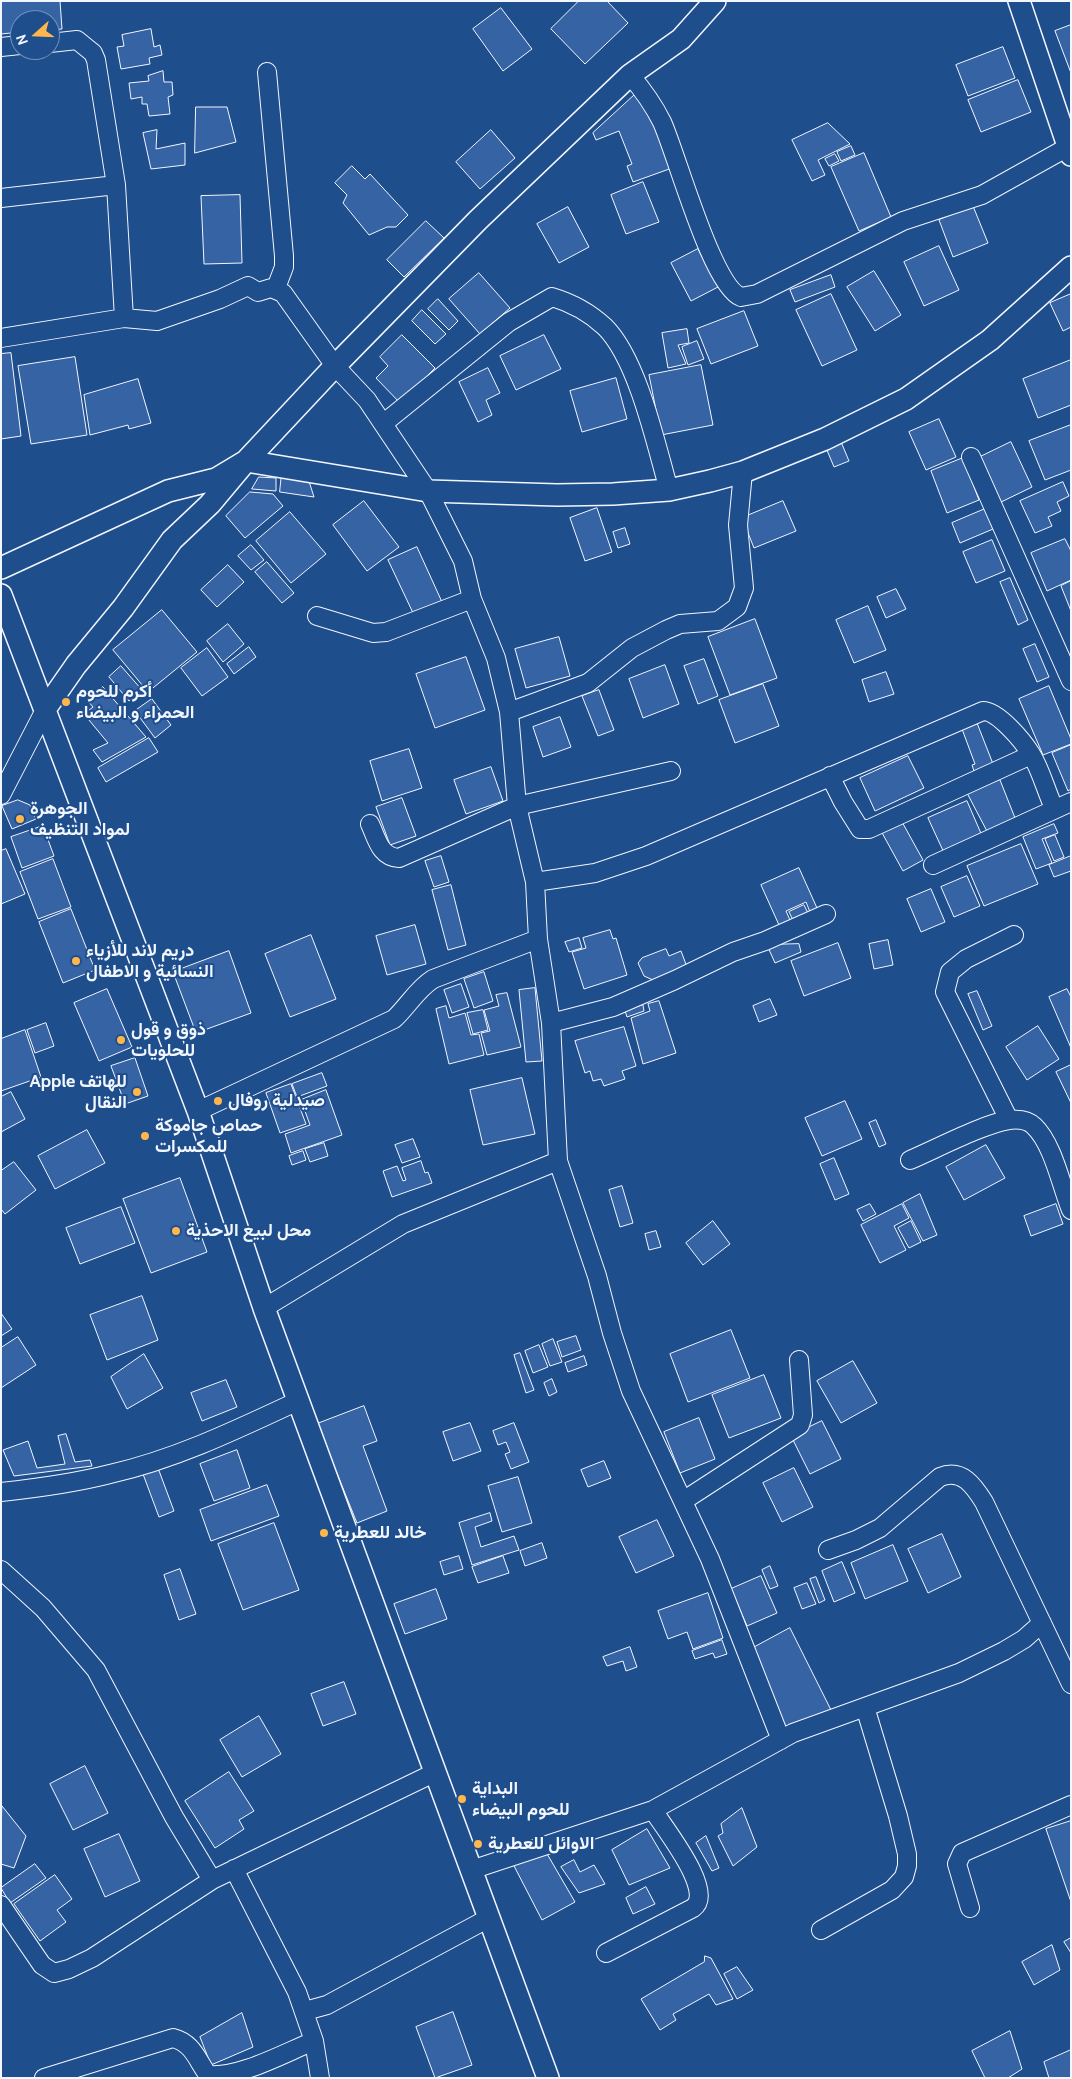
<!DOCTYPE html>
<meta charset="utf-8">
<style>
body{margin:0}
#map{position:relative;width:1072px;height:2079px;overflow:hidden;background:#1f4e8c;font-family:Cabin,sans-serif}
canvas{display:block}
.frame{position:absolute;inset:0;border:2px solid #f2f6ff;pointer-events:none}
.north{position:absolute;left:10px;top:10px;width:50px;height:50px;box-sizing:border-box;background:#1f4e8c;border:1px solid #7391ba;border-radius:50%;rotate:250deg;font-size:14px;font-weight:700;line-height:20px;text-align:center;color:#f2f6ff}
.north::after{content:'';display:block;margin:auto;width:18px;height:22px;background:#ffb74d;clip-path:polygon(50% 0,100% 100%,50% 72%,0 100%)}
</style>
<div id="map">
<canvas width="1072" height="2079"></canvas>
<div class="frame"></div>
<div class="north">N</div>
</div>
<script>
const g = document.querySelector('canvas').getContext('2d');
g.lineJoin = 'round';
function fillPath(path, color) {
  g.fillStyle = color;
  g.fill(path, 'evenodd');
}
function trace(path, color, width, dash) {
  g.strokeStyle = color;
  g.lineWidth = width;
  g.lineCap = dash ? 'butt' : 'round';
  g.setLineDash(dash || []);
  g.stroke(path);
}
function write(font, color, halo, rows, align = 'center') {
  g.font = font + ' Cabin,Vazirmatn,sans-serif';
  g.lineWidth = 4;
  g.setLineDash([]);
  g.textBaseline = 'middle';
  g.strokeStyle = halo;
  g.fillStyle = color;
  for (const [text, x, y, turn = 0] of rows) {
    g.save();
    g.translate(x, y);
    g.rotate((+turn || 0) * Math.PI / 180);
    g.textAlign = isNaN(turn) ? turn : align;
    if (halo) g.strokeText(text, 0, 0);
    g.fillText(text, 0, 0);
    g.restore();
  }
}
const building = new Path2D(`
 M 60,1 L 62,29 L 50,30 L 50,20 L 20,20 L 20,32 L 1,34 L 1,2 Z
 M 579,1 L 607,1 L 628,23 L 585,64 L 551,29 Z
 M 501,8 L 532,49 L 503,71 L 473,29 Z
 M 1071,25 L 1071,73 L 1055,31 Z
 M 151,29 L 154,47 L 160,45 L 162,55 L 149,58 L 150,64 L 121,69 L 117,47 L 124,46 L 122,35 Z
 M 1003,47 L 1015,78 L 968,96 L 956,65 Z
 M 163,71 L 164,82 L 172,82 L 173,95 L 168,97 L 170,114 L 149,116 L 147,104 L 142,104 L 142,97 L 131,99 L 129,83 L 149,81 L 148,76 Z
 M 1018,80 L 1031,112 L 981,132 L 968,100 Z
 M 640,90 L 672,168 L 633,182 L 627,166 L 632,164 L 619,131 L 596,140 L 593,133 Z
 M 196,107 L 227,107 L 236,142 L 195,153 Z
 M 828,123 L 850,144 L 818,160 L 825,175 L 812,181 L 792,140 Z
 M 157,130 L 156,149 L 185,143 L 185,165 L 151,169 L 143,133 Z
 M 491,130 L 515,158 L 480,189 L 456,162 Z
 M 851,146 L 855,155 L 841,161 L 837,152 Z
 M 864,153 L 891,217 L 859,231 L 831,167 Z
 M 835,154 L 839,161 L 829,166 L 825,159 Z
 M 352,166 L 365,179 L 370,174 L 408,215 L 396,227 L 387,227 L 369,235 L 343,203 L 347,195 L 335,183 Z
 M 643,182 L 659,222 L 626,234 L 611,195 Z
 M 240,195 L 242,263 L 204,264 L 201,196 Z
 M 973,206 L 988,243 L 953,257 L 939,220 Z
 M 568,207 L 589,247 L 559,263 L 537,224 Z
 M 426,221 L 444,238 L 404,277 L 387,260 Z
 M 939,246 L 959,290 L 924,306 L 904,262 Z
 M 698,249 L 718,287 L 691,301 L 671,263 Z
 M 874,271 L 901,315 L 875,331 L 847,287 Z
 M 479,273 L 510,308 L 480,334 L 449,299 Z
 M 831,275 L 835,287 L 795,302 L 790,290 Z
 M 831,294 L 857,350 L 822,366 L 796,310 Z
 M 1071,294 L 1071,327 L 1063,331 L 1050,303 Z
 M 438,299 L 458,321 L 449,330 L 428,309 Z
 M 422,310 L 446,334 L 435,344 L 412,321 Z
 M 744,311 L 758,346 L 711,364 L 697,329 Z
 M 687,329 L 689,343 L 678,345 L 686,364 L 668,368 L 662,333 Z
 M 402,335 L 435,368 L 422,381 L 424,383 L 402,405 L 376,378 L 388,366 L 380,357 Z
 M 544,335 L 561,369 L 516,390 L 500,356 Z
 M 697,341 L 704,359 L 688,365 L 682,347 Z
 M 11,353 L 21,436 L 1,439 L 1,354 Z
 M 75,357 L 87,435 L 31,444 L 18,366 Z
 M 1071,360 L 1071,405 L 1038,418 L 1023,379 Z
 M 701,365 L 713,425 L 661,435 L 649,375 Z
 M 488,368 L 500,393 L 486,400 L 492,415 L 478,422 L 459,382 Z
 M 616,378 L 627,419 L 582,432 L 570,391 Z
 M 138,379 L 151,423 L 129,429 L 128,425 L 90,435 L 84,395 Z
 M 939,419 L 956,457 L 926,470 L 909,432 Z
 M 1071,425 L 1071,470 L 1045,480 L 1029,441 Z
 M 839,437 L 849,461 L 834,467 L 824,443 Z
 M 1011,442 L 1032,487 L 997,504 L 976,459 Z
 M 963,458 L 979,500 L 947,513 L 931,471 Z
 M 282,472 L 307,475 L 314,497 L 280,492 Z
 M 259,477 L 276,478 L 276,491 L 252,489 Z
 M 1063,482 L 1069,496 L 1057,502 L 1061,511 L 1048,517 L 1052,526 L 1035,533 L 1020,501 Z
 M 250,492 L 273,494 L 283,506 L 245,538 L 226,516 Z
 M 364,501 L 399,547 L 367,571 L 333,525 Z
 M 783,501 L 796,531 L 754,548 L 742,518 Z
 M 597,508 L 612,552 L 585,561 L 570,518 Z
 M 985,509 L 993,529 L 960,543 L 952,523 Z
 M 290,512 L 326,554 L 291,583 L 256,541 Z
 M 625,528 L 630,544 L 618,548 L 613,532 Z
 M 1065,539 L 1071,551 L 1071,580 L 1047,591 L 1031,553 Z
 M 992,540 L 1005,571 L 976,583 L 963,552 Z
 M 251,545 L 264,560 L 251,570 L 238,556 Z
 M 417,547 L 442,602 L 414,615 L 388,560 Z
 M 267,562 L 294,593 L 282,603 L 255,572 Z
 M 228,565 L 244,582 L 217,607 L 201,590 Z
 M 1010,578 L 1028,620 L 1018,625 L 1000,582 Z
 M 1071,581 L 1071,611 L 1061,586 Z
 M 896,589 L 906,609 L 886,618 L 877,597 Z
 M 868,606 L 886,650 L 854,663 L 836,620 Z
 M 162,610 L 197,652 L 148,692 L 113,650 Z
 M 755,619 L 777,678 L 730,695 L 708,637 Z
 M 228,624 L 244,644 L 223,662 L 207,641 Z
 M 559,637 L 570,676 L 526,688 L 515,649 Z
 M 1035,644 L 1049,677 L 1037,682 L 1023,649 Z
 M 249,647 L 256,657 L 234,674 L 227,664 Z
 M 207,648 L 228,677 L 202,696 L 181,668 Z
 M 466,657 L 485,710 L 435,728 L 416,674 Z
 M 704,659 L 718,696 L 698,704 L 684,666 Z
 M 665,665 L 679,704 L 643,718 L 629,679 Z
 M 121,666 L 142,690 L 129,701 L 109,677 Z
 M 886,672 L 894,694 L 869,702 L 862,680 Z
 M 763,684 L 779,726 L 735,743 L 719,700 Z
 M 1049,686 L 1071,739 L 1071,744 L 1043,755 L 1019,699 Z
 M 103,687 L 146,737 L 102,762 L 93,750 L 108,743 L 84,714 L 93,707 L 87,700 Z
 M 599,690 L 614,730 L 598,736 L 582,696 Z
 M 152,699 L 171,725 L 155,738 L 135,711 Z
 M 560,717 L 571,747 L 543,757 L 533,727 Z
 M 977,723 L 995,769 L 976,777 L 972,765 L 975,764 L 962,729 Z
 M 149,738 L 158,752 L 106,782 L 98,768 Z
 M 1071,745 L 1071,789 L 1068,791 L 1052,753 Z
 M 409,749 L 422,788 L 382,801 L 370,761 Z
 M 908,756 L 924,788 L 875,811 L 860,778 Z
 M 491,767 L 503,801 L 466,814 L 454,780 Z
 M 1000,780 L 1017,823 L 989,835 L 967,793 Z
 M 402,798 L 416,836 L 390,845 L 376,807 Z
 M 18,800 L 30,805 L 36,819 L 12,829 L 2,806 Z
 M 967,801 L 983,838 L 945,855 L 928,818 Z
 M 901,820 L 923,860 L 903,871 L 881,831 Z
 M 1054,824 L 1058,833 L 1042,839 L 1052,863 L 1036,869 L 1023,837 Z
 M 43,826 L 54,856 L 22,868 L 11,837 Z
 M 1055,835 L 1064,857 L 1054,861 L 1045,839 Z
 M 1021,844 L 1038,884 L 984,906 L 967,866 Z
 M 6,849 L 25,894 L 1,904 L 1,851 Z
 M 441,856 L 449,882 L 434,887 L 425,861 Z
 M 1071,856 L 1071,871 L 1054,877 L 1049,865 Z
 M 53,859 L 71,907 L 38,919 L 20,872 Z
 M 799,868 L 817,908 L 810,912 L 806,902 L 786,911 L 790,920 L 779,925 L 761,885 Z
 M 967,876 L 980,906 L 954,917 L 941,887 Z
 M 451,885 L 466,945 L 448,950 L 432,890 Z
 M 931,889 L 945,922 L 921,932 L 907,899 Z
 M 804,905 L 808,913 L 793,920 L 789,912 Z
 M 71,909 L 95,970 L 63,983 L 39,922 Z
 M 415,925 L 426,964 L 387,975 L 376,936 Z
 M 610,930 L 613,939 L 616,938 L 627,975 L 584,989 L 572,952 L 586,948 L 583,938 Z
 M 311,935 L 336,999 L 290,1017 L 265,954 Z
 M 579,938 L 582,948 L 569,952 L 565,942 Z
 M 888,940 L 893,965 L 874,969 L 869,944 Z
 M 838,943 L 851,978 L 804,996 L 791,961 Z
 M 799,944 L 801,952 L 775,963 L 767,945 Z
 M 666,949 L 669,956 L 681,951 L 687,967 L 653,980 L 644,976 L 638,963 L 642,958 Z
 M 229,951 L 251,1013 L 196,1033 L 173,972 Z
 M 484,972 L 493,1001 L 474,1008 L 464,979 Z
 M 461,984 L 469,1007 L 452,1013 L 444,990 Z
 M 535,988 L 542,1061 L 526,1062 L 519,990 Z
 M 107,989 L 132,1047 L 99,1061 L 74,1003 Z
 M 1067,989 L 1071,997 L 1071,1048 L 1049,997 Z
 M 977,991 L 992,1026 L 983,1030 L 968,994 Z
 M 507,993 L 521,1047 L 487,1055 L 481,1033 L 490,1031 L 484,1010 L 499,1006 L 496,995 Z
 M 770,999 L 777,1015 L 759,1022 L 753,1006 Z
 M 659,1001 L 676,1053 L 643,1064 L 631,1018 L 650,1011 L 648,1004 Z
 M 643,1005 L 644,1011 L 627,1017 L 625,1011 Z
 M 446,1006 L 449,1018 L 465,1013 L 471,1035 L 479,1034 L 484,1055 L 449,1064 L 436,1009 Z
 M 483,1010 L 488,1030 L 473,1034 L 467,1013 Z
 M 46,1023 L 54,1046 L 35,1053 L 27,1030 Z
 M 1038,1026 L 1059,1059 L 1027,1080 L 1006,1047 Z
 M 624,1027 L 636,1066 L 622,1071 L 625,1079 L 604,1086 L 601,1079 L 593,1081 L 590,1071 L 585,1073 L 575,1041 Z
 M 25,1030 L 41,1077 L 1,1091 L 1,1039 Z
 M 135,1058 L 148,1096 L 125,1104 L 111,1066 Z
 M 1071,1065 L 1071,1103 L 1056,1072 Z
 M 322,1073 L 327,1086 L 297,1097 L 292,1084 Z
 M 522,1078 L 535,1134 L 483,1145 L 470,1090 Z
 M 291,1084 L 306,1124 L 280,1133 L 266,1093 Z
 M 326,1090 L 342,1135 L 291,1153 L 285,1134 L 310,1125 L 301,1100 Z
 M 11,1092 L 25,1119 L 1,1132 L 1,1097 Z
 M 845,1101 L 862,1139 L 822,1156 L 805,1118 Z
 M 876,1120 L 886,1144 L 879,1147 L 869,1123 Z
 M 87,1130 L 105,1163 L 55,1189 L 38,1156 Z
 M 413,1139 L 420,1157 L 402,1163 L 395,1145 Z
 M 324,1143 L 328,1156 L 310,1162 L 305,1149 Z
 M 986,1145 L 1005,1178 L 964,1200 L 946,1167 Z
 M 303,1151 L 306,1160 L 292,1165 L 289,1156 Z
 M 834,1158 L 849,1194 L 835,1200 L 820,1164 Z
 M 421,1161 L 425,1173 L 428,1172 L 432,1183 L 392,1197 L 383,1171 L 397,1166 L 403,1181 L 406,1180 L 402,1168 Z
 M 14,1162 L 36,1190 L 5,1214 L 1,1209 L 1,1171 Z
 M 180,1178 L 207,1252 L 151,1273 L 123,1199 Z
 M 622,1186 L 633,1223 L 620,1227 L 609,1190 Z
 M 920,1194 L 937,1235 L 923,1241 L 903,1203 Z
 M 870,1204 L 876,1214 L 863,1221 L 857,1210 Z
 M 902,1204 L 909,1218 L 894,1226 L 906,1250 L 880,1263 L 861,1225 Z
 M 1056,1204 L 1063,1224 L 1031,1236 L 1024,1216 Z
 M 121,1207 L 135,1243 L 80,1264 L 66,1228 Z
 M 713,1221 L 730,1244 L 703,1265 L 686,1243 Z
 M 911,1221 L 921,1242 L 909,1248 L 898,1228 Z
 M 656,1231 L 661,1247 L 649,1250 L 645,1234 Z
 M 142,1296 L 158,1340 L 107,1360 L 90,1315 Z
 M 1,1313 L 12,1329 L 1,1336 Z
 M 731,1330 L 750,1378 L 688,1402 L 670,1354 Z
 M 576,1336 L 581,1350 L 562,1357 L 557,1342 Z
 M 18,1337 L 36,1365 L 1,1388 L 1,1348 Z
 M 553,1339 L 562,1362 L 550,1366 L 542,1344 Z
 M 539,1345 L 548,1367 L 533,1373 L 525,1351 Z
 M 520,1353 L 534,1390 L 526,1393 L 514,1355 Z
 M 144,1354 L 163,1388 L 127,1409 L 111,1377 Z
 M 584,1356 L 587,1365 L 568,1372 L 565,1363 Z
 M 853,1361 L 877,1403 L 841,1423 L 817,1381 Z
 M 764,1375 L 781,1418 L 729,1438 L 712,1395 Z
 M 552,1379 L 557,1392 L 549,1396 L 544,1383 Z
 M 226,1380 L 237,1407 L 202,1421 L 191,1393 Z
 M 364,1406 L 377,1441 L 363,1446 L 387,1511 L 357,1523 L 317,1424 Z
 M 699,1418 L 715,1459 L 680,1473 L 664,1432 Z
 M 822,1421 L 841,1459 L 810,1474 L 791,1436 Z
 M 470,1423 L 481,1451 L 453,1461 L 443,1432 Z
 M 514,1423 L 529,1462 L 511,1469 L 505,1454 L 510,1452 L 506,1442 L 498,1445 L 493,1431 Z
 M 66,1434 L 75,1462 L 90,1460 L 92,1466 L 14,1476 L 3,1450 L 28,1441 L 37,1468 L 65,1464 L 58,1436 Z
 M 237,1450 L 250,1488 L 214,1501 L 200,1464 Z
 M 604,1461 L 611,1478 L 588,1487 L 581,1470 Z
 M 158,1468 L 174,1511 L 159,1517 L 143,1474 Z
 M 794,1468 L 813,1507 L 782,1522 L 763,1483 Z
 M 518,1477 L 532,1523 L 502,1532 L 488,1486 Z
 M 267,1485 L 279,1516 L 211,1541 L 200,1510 Z
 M 490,1513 L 492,1521 L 475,1527 L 481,1547 L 514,1536 L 519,1550 L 472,1565 L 459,1523 Z
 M 657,1520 L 674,1556 L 636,1573 L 619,1537 Z
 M 274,1523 L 299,1590 L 243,1610 L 218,1544 Z
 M 942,1534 L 961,1577 L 928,1593 L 908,1549 Z
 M 542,1543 L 547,1558 L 525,1566 L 520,1551 Z
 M 893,1545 L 908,1581 L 865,1599 L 851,1563 Z
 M 459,1556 L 463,1569 L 444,1575 L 440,1562 Z
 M 503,1556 L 509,1573 L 478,1583 L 472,1567 Z
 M 842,1562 L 855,1593 L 834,1602 L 822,1571 Z
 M 770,1566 L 778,1586 L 770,1589 L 762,1570 Z
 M 180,1569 L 196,1614 L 179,1620 L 164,1575 Z
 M 761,1576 L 777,1613 L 747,1626 L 731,1589 Z
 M 816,1577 L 825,1600 L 819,1603 L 810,1579 Z
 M 807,1583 L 816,1604 L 802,1609 L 794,1588 Z
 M 436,1589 L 447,1619 L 405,1634 L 394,1604 Z
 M 708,1593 L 723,1638 L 693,1649 L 687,1632 L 668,1639 L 658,1611 Z
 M 790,1628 L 831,1710 L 782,1731 L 753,1648 Z
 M 722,1640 L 727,1654 L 715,1658 L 713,1653 L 695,1659 L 692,1651 Z
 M 630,1647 L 637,1667 L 626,1671 L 623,1661 L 607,1666 L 603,1657 Z
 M 344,1682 L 356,1714 L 323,1726 L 311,1694 Z
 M 259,1716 L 281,1754 L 242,1777 L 220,1740 Z
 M 85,1766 L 108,1813 L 73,1830 L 50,1784 Z
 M 229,1772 L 254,1811 L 239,1820 L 244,1829 L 215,1848 L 185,1801 Z
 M 2,1806 L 26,1836 L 14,1868 L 1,1864 Z
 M 742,1808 L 757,1847 L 733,1866 L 718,1836 L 723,1833 L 721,1824 Z
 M 1071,1821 L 1071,1902 L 1046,1829 Z
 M 647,1829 L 670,1868 L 629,1885 L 612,1850 Z
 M 119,1834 L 140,1881 L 105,1897 L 84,1849 Z
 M 706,1836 L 719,1868 L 712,1871 L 696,1843 Z
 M 546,1852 L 575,1902 L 542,1920 L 513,1864 Z
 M 574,1860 L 580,1872 L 594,1865 L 605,1884 L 579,1893 L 561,1867 Z
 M 35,1864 L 46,1878 L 10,1903 L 1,1888 Z
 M 55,1875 L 72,1899 L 57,1910 L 66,1922 L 40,1941 L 14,1904 Z
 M 646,1887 L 655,1904 L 633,1914 L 626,1898 Z
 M 1071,1938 L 1071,1953 L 1064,1942 Z
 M 1052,1945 L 1060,1970 L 1034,1985 L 1022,1962 Z
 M 705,1956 L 711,1958 L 733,1999 L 716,2005 L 709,1994 L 673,2014 L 676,2020 L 660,2030 L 641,1999 L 704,1962 Z
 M 737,1967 L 753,1990 L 737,1999 L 724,1974 Z
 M 453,2012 L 472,2065 L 435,2078 L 416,2027 Z
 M 242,2013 L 253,2047 L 211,2065 L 200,2037 Z
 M 1010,2031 L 1022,2069 L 1008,2078 L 985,2078 L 972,2051 Z
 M 1071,2050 L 1071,2078 L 1049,2078 L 1044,2062 Z`);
fillPath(building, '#3563a3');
trace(building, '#f2f6ff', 1);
const minor = new Path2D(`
 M 50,43 L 77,40 L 93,53 L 96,60 L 116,185 L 124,318
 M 1,47 L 20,45
 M 267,72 L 284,256 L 284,267 L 276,288
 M 630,75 C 643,90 653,104 662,122 C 677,155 712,286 741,297 L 757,294 L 903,221 L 982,195 L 1068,147
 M 1,198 L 116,185
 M 1,338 L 124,318 L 157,321 L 220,299 L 248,286 L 258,292 L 271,288 L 283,293 L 335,366 L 367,400 L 428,491 L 463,561 L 472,599 L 496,658 L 509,712 L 517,806 L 535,882 L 538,939 L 551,1023 L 558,1161 L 597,1276 L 612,1333 L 631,1391 L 710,1559 L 781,1740
 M 384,423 L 509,322 L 552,297 C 572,303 590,313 605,327 C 638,360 656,445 669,490
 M 971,457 L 1071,681
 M 317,616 L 373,633 L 386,632 L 472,599
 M 509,712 L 588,683 L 632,648 L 666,630 L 680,624 L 718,621 L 737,607 L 744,588 L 738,525 L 743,472
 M 830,776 L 843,802 L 860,829 L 869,829 L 1031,755
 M 1,795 L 46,708
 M 370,824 C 377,839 380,857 399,858 L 517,806 L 671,771
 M 933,865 L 1071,802
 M 535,882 L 595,873 L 646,856 L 983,711 C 998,711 1023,741 1031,754 C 1041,770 1046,791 1054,808
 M 551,1023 L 613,1007 L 675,980 L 733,952 L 765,941 L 826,914
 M 198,1111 L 394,1019 C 408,1006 417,989 433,979 L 538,939
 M 1009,1120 L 945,992 L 950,972 L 966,959 L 1014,935
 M 910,1160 C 936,1149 983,1124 1009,1120 C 1018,1119 1028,1120 1034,1126 C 1053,1144 1061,1185 1071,1210
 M 264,1308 L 403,1224 L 558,1161
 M 1,1492 C 38,1488 75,1483 110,1474 C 176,1459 238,1429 298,1401
 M 683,1501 L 800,1425 L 803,1415 L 799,1360
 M 828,1550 L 856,1540 L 880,1528 L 940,1477 C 962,1468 974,1486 984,1502 L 1071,1684
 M 1,1570 L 43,1608 L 96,1670 L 174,1817 L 212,1880
 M 234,1869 L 297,1992 L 314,2041 L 320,2078
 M 471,1870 L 653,1810 L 793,1733 L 959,1673 L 1004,1651 L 1024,1639 L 1042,1623
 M 1,1905 L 42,1965 L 54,1973 L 69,1969 L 92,1958 L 212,1880 L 436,1772
 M 970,1908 L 957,1864 L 962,1853 L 1071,1805
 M 821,1930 L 892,1890 L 904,1877 L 907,1866 L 907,1854 L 898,1816 L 865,1707
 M 606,1953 L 693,1908 C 716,1892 664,1828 653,1810
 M 305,2011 L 327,2005 L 489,1918
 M 44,2078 L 173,2038 C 193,2043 197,2060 208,2075 C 240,2078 284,2053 314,2041`);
const tertiary = new Path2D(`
 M 1019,1 L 1071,155
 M 1,568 L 168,491 L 216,479 L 246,461 L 428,491 L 557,495 L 613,494 L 669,490 L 710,481 L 743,472 L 825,439 L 906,399 L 990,340 L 1071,267
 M 1,595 L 198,1111 L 264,1308 L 548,2078
 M 46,708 L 76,665 L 123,608 L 172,540 L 210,504 L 246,461 L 335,366 L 478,220 L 630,75 L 681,39 L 715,1`);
trace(minor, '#f2f6ff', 20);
trace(tertiary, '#f2f6ff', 24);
trace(minor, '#1f4e8c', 18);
trace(tertiary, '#1f4e8c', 21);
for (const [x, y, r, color] of [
 [66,702,5,"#ffb74d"],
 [20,819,5,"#ffb74d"],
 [76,961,5,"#ffb74d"],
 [121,1040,5,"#ffb74d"],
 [137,1092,5,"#ffb74d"],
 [218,1101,5,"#ffb74d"],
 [145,1136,5,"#ffb74d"],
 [176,1231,5,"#ffb74d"],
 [324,1533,5,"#ffb74d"],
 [462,1799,5,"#ffb74d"],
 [478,1844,5,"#ffb74d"]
]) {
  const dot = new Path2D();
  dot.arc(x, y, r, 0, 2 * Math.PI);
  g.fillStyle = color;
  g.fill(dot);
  trace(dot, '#1f4e8c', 2);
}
write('bold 18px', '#f2f6ff', '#1f4e8c', [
 ["أكرم للحوم",76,692],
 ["الحمراء و البيضاء",76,713],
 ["الجوهرة",30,809],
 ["لمواد التنظيف",30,830],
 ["دريم لاند للأزياء",86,951],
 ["النسائية و الاطفال",86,972],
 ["ذوق و قول",131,1030],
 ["للحلويات",131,1051],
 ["Apple للهاتف",127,1082,"right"],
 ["النقال",127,1103,"right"],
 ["صيدلية روفال",228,1101],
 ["حماص جاموكة",155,1126],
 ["للمكسرات",155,1147],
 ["محل لبيع الاحذية",186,1231],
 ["خالد للعطرية",334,1533],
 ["البداية",472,1789],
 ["للحوم البيضاء",472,1810],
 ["الاوائل للعطرية",488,1844]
], 'left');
</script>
